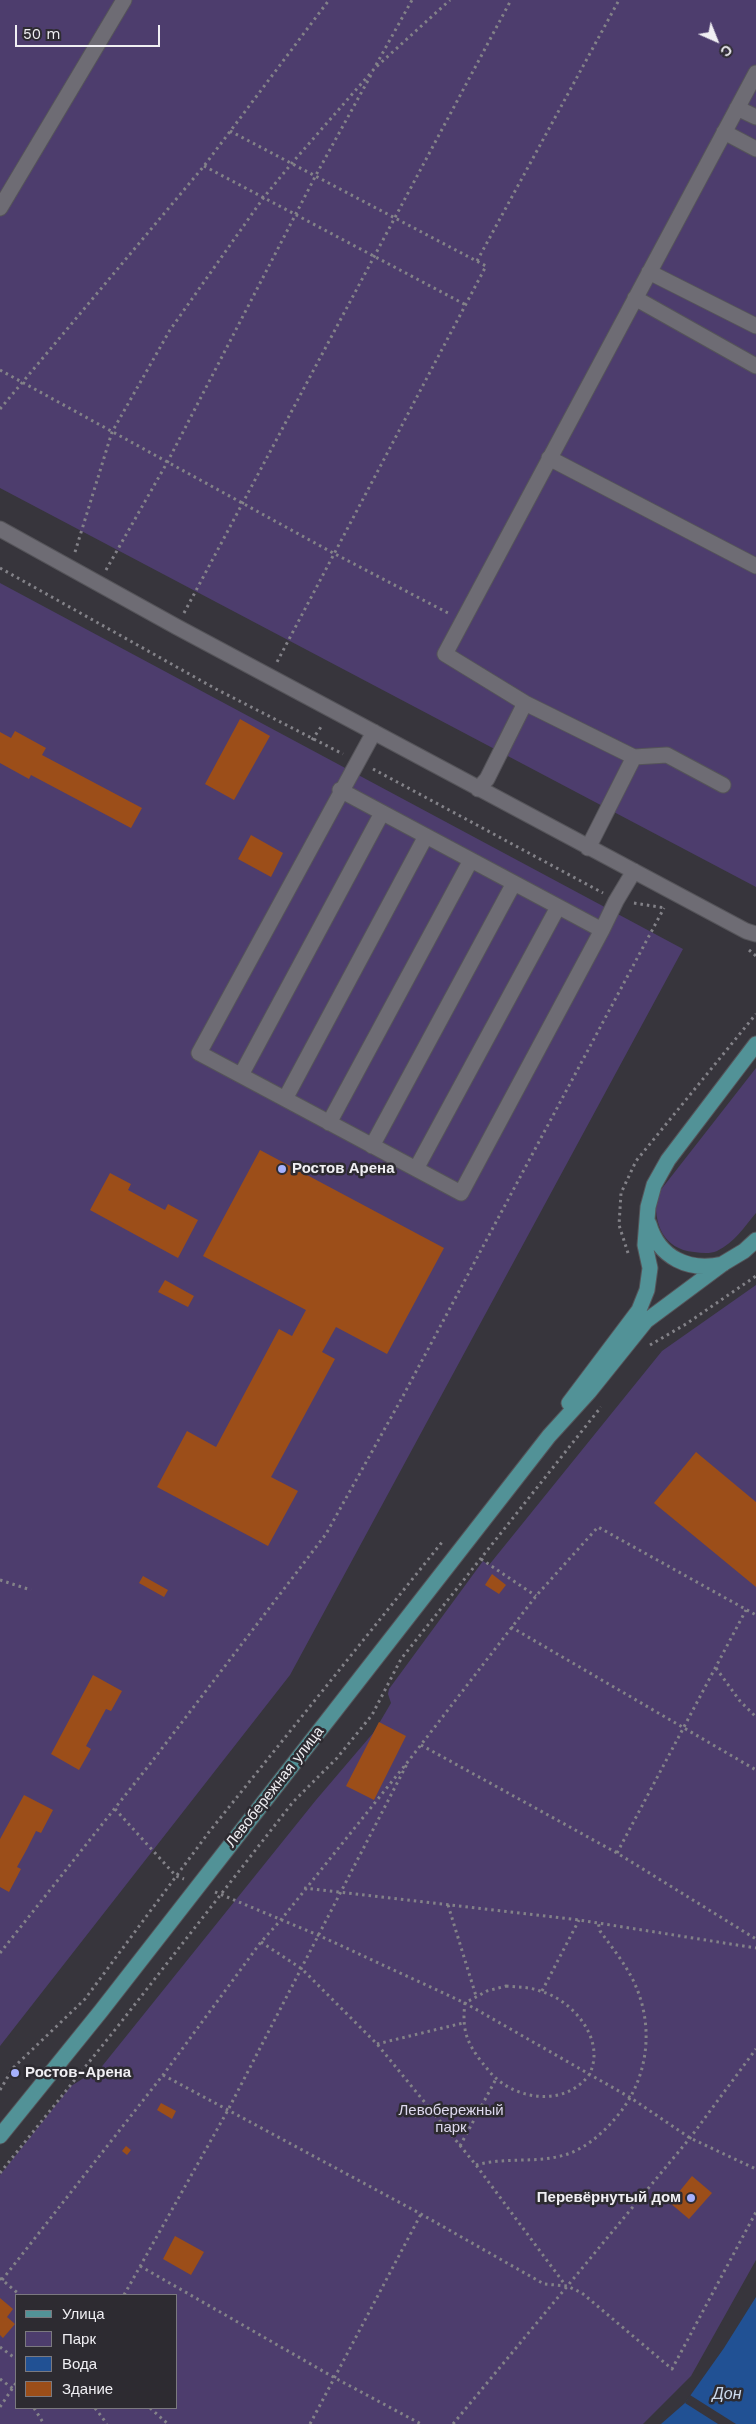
<!DOCTYPE html>
<meta charset="utf-8">
<style>
body{margin:0}
#map{position:relative;width:756px;height:2424px;overflow:hidden;background:#37353c;font-family:"Work Sans",sans-serif}
canvas{display:block}
.legend{position:absolute;left:15px;top:2294px;width:162px;height:115px;box-sizing:border-box;background:#2d2b31;border:1px solid #7b797f;margin:0;padding:6px 9px;list-style:none;font-size:15px;color:#f0eff3}
.legend li{display:flex;align-items:center;gap:10px;height:25px}
.legend b{width:25px;border:1px solid #7b797f}
.north{position:absolute;left:691px;top:15px;width:50px;height:50px;-webkit-text-stroke:4px #2d2b31;paint-order:stroke;rotate:136deg;font-size:14px;font-weight:700;line-height:20px;text-align:center;color:#f0eff3}
.north::after{content:'';display:block;margin:auto;width:18px;height:22px;background:#f0eff3;clip-path:polygon(50% 0,100% 100%,50% 72%,0 100%)}
.scale{position:absolute;left:15px;top:25px;width:145px;height:22px;box-sizing:border-box;border:2px solid #f0eff3;border-top:0;padding-left:6px;font-size:15px;line-height:18px;white-space:nowrap;color:#f0eff3;-webkit-text-stroke:4px #2d2b31;paint-order:stroke}
</style>
<div id="map">
<canvas width="756" height="2424"></canvas>
<ul class="legend">
<li><b style="height:6px;background:#529297"></b>Улица</li>
<li><b style="height:14px;background:#4d3d6d"></b>Парк</li>
<li><b style="height:14px;background:#215194"></b>Вода</li>
<li><b style="height:14px;background:#9c4e19"></b>Здание</li>
</ul>
<div class="north">С</div>
<div class="scale">50 m</div>
</div>
<script>
const g = document.querySelector('canvas').getContext('2d');
g.lineJoin = 'round';
function fillPath(path, color) {
  g.fillStyle = color;
  g.fill(path, 'evenodd');
}
function trace(path, color, width, dash) {
  g.strokeStyle = color;
  g.lineWidth = width;
  g.lineCap = dash ? 'butt' : 'round';
  g.setLineDash(dash || []);
  g.stroke(path);
}
function write(font, color, halo, rows, align = 'center') {
  g.font = font + ' "Work Sans",sans-serif';
  g.lineWidth = 5;
  g.setLineDash([]);
  g.textBaseline = 'middle';
  g.strokeStyle = halo;
  g.fillStyle = color;
  for (const [text, x, y, turn = 0] of rows) {
    g.save();
    g.translate(x, y);
    g.rotate((+turn || 0) * Math.PI / 180);
    g.textAlign = isNaN(turn) ? turn : align;
    if (halo) g.strokeText(text, 0, 0);
    g.fillText(text, 0, 0);
    g.restore();
  }
}
fillPath(new Path2D(`
 M 0,0 L 756,0 L 756,887 L 0,488 Z
 M 0,583 L 683,949 L 290,1675 L 0,2046 Z
 M 756,1068 L 756,1213 C 745,1226 734,1243 717,1251 C 710,1254 702,1253 694,1252 C 663,1249 654,1224 656,1196 Z
 M 756,1285 L 756,2260 L 691,2376 L 643,2424 L 0,2424 L 0,2175 L 71,2086 L 87,2076 L 95,2075 L 316,1800 L 374,1732 L 391,1703 L 388,1694 L 389,1689 L 483,1561 L 489,1565 L 662,1351 ZM 16,2295 L 176,2295 L 176,2408 L 16,2408 Z`), '#4d3d6d');
fillPath(new Path2D(`
 M 756,2297 L 756,2424 L 661,2424 L 685,2403 L 724,2348 Z`), '#215194');
fillPath(new Path2D(`
 M 690,2395 L 736,2424 L 718,2424 L 685,2403 Z`), '#37353c');
fillPath(new Path2D(`
 M 240,719 L 270,736 L 234,800 L 205,784 Z
 M 15,731 L 46,748 L 42,755 L 142,808 L 131,828 L 31,775 L 29,779 L 0,763 L 0,732 L 11,738 Z
 M 251,835 L 283,853 L 271,877 L 238,859 Z
 M 260,1150 L 444,1248 L 387,1354 L 336,1327 L 322,1352 L 335,1359 L 271,1477 L 298,1491 L 268,1546 L 157,1487 L 187,1431 L 216,1447 L 279,1329 L 292,1336 L 306,1310 L 203,1256 Z
 M 110,1173 L 131,1184 L 128,1190 L 165,1210 L 168,1204 L 198,1220 L 178,1258 L 90,1210 Z
 M 165,1280 L 194,1296 L 188,1307 L 158,1292 Z
 M 696,1452 L 756,1502 L 756,1587 L 654,1503 Z
 M 492,1574 L 506,1585 L 499,1594 L 485,1585 Z
 M 143,1576 L 168,1590 L 164,1597 L 139,1583 Z
 M 93,1675 L 122,1691 L 111,1711 L 106,1709 L 86,1746 L 91,1749 L 79,1770 L 51,1754 Z
 M 379,1722 L 406,1736 L 374,1800 L 346,1786 Z
 M 24,1795 L 53,1810 L 41,1833 L 36,1831 L 27,1849 L 17,1867 L 21,1869 L 9,1892 L 0,1887 L 0,1839 Z
 M 161,2103 L 176,2111 L 172,2119 L 157,2110 Z
 M 126,2146 L 131,2150 L 127,2155 L 122,2151 Z
 M 692,2176 L 712,2193 L 689,2219 L 670,2203 Z
 M 175,2236 L 204,2252 L 191,2275 L 163,2259 Z
 M 0,2298 L 13,2309 L 7,2317 L 15,2324 L 3,2338 L 0,2335 Z`), '#9c4e19');
const minor = new Path2D(`
 M 737,108 L 756,117
 M 724,132 L 756,149
 M 0,208 L 124,0
 M 649,272 L 756,326
 M 635,298 L 756,366
 M 549,458 L 756,566
 M 0,529 L 177,627 L 746,931 L 756,934
 M 374,732 L 199,1053 L 461,1193 L 602,930 L 616,901 L 634,871
 M 723,785 L 667,755 L 634,757 L 525,703 L 445,654 L 756,73
 M 478,789 L 487,779 L 525,703
 M 340,790 L 602,930
 M 588,848 L 634,757
 M 241,1075 L 382,813
 M 285,1099 L 426,836
 M 329,1123 L 471,860
 M 372,1146 L 514,883
 M 416,1169 L 558,907`);
const major = new Path2D(`
 M 649,1224 C 659,1258 689,1272 723,1264
 M 569,1403 L 639,1310 L 647,1290 L 650,1268 L 645,1245 L 648,1207 L 654,1185 L 668,1160 L 756,1044
 M 0,2136 L 101,2011 L 549,1436 L 589,1392 L 646,1321 L 724,1263 L 744,1251 L 756,1240`);
trace(minor, '#555459', 17);
trace(major, '#555459', 17);
trace(new Path2D(`
 M 376,65 L 412,0
 M 230,131 L 486,266 L 277,662
 M 204,166 L 466,305
 M 477,261 L 619,0
 M 0,370 L 335,554 L 448,613
 M 0,409 L 204,166 L 329,0
 M 75,552 L 112,432 L 170,330 L 264,197 L 292,163 L 375,68 L 450,0
 M 0,568 L 216,689 L 343,754
 M 106,570 L 168,461 L 316,175 L 371,75
 M 184,613 L 511,0
 M 312,740 L 323,724
 M 373,769 L 603,893
 M 634,903 L 665,908
 M 749,950 L 756,956
 M 628,1253 L 619,1225 L 621,1193 L 636,1161 L 756,1014
 M 650,1345 L 686,1324 L 756,1276
 M 481,1559 L 536,1596
 M 0,1580 L 31,1590
 M 511,1627 L 756,1770
 M 716,1668 L 740,1701 L 756,1717
 M 421,1745 L 617,1853 L 756,1939
 M 115,1809 L 176,1876 L 184,1879
 M 617,1853 L 746,1610
 M 304,1888 L 579,1920 L 756,1948
 M 215,1892 L 318,1935 L 465,2003 L 631,2098 L 690,2138 L 756,2169
 M 448,1905 L 476,1996
 M 261,1942 L 302,1969 L 377,2044 L 476,2165 L 566,2286
 M 0,1953 L 150,1764 L 326,1534 L 403,1396 L 664,908
 M 506,1986 C 518,1987 530,1987 540,1991 C 570,1999 600,2033 593,2064 C 592,2068 591,2072 589,2075 C 564,2108 513,2100 489,2071 C 469,2047 461,2034 465,2003 L 487,1991 Z
 M 542,1991 L 579,1920
 M 377,2044 L 463,2023
 M 163,2075 L 421,2214 L 544,2284 L 567,2286 L 582,2293 L 672,2369 L 756,2212
 M 0,2090 L 13,2068 L 85,1999 L 209,1832 L 443,1541
 M 460,2146 L 496,2079
 M 476,2165 C 508,2156 542,2165 573,2152 C 593,2143 609,2127 622,2110 C 650,2072 654,2021 632,1978 C 623,1961 611,1946 600,1931 L 598,1922
 M 0,2173 L 118,2026 L 293,1802 L 337,1758 L 372,1715 L 401,1659 L 601,1407
 M 140,2266 L 335,2378 L 421,2424
 M 0,2278 L 20,2295
 M 2,2280 L 163,2075 L 261,1942 L 280,1921 L 410,1759 L 536,1596 L 598,1527 L 756,1615
 M 124,2295 L 228,2110 L 407,1764
 M 0,2347 L 16,2359
 M 0,2379 L 16,2391
 M 0,2407 L 16,2383
 M 34,2408 L 44,2424
 M 95,2408 L 107,2424
 M 150,2408 L 168,2424
 M 310,2424 L 421,2214
 M 453,2424 L 690,2138 L 756,2049`), '#838288', 3, [2.5, 4]);
trace(minor, '#6e6c74', 15);
trace(major, '#529297', 15);
for (const [x, y, r, color] of [
 [282,1169,5,"#a6b1fc"],
 [15,2073,5,"#a6b1fc"],
 [691,2198,5,"#a6b1fc"]
]) {
  const dot = new Path2D();
  dot.arc(x, y, r, 0, 2 * Math.PI);
  g.fillStyle = color;
  g.fill(dot);
  trace(dot, '#2d2b31', 2);
}
write('bold 15px', '#f0eff3', '#2d2b31', [
 ["Ростов Арена",292,1169],
 ["Ростов-Арена",25,2073],
 ["Перевёрнутый дом",681,2198,"right"]
], 'left');
write('15px', '#f0eff3', '#2d2b31', [
 ["Левобережная улица",275,1787,-52]
]);
write('15px', '#ded9ee', '#2d2b31', [
 ["Левобережный",451,2111],
 ["парк",451,2128]
]);
write('italic 16px', '#cddbee', '#2d2b31', [
 ["Дон",727,2394]
]);
</script>
